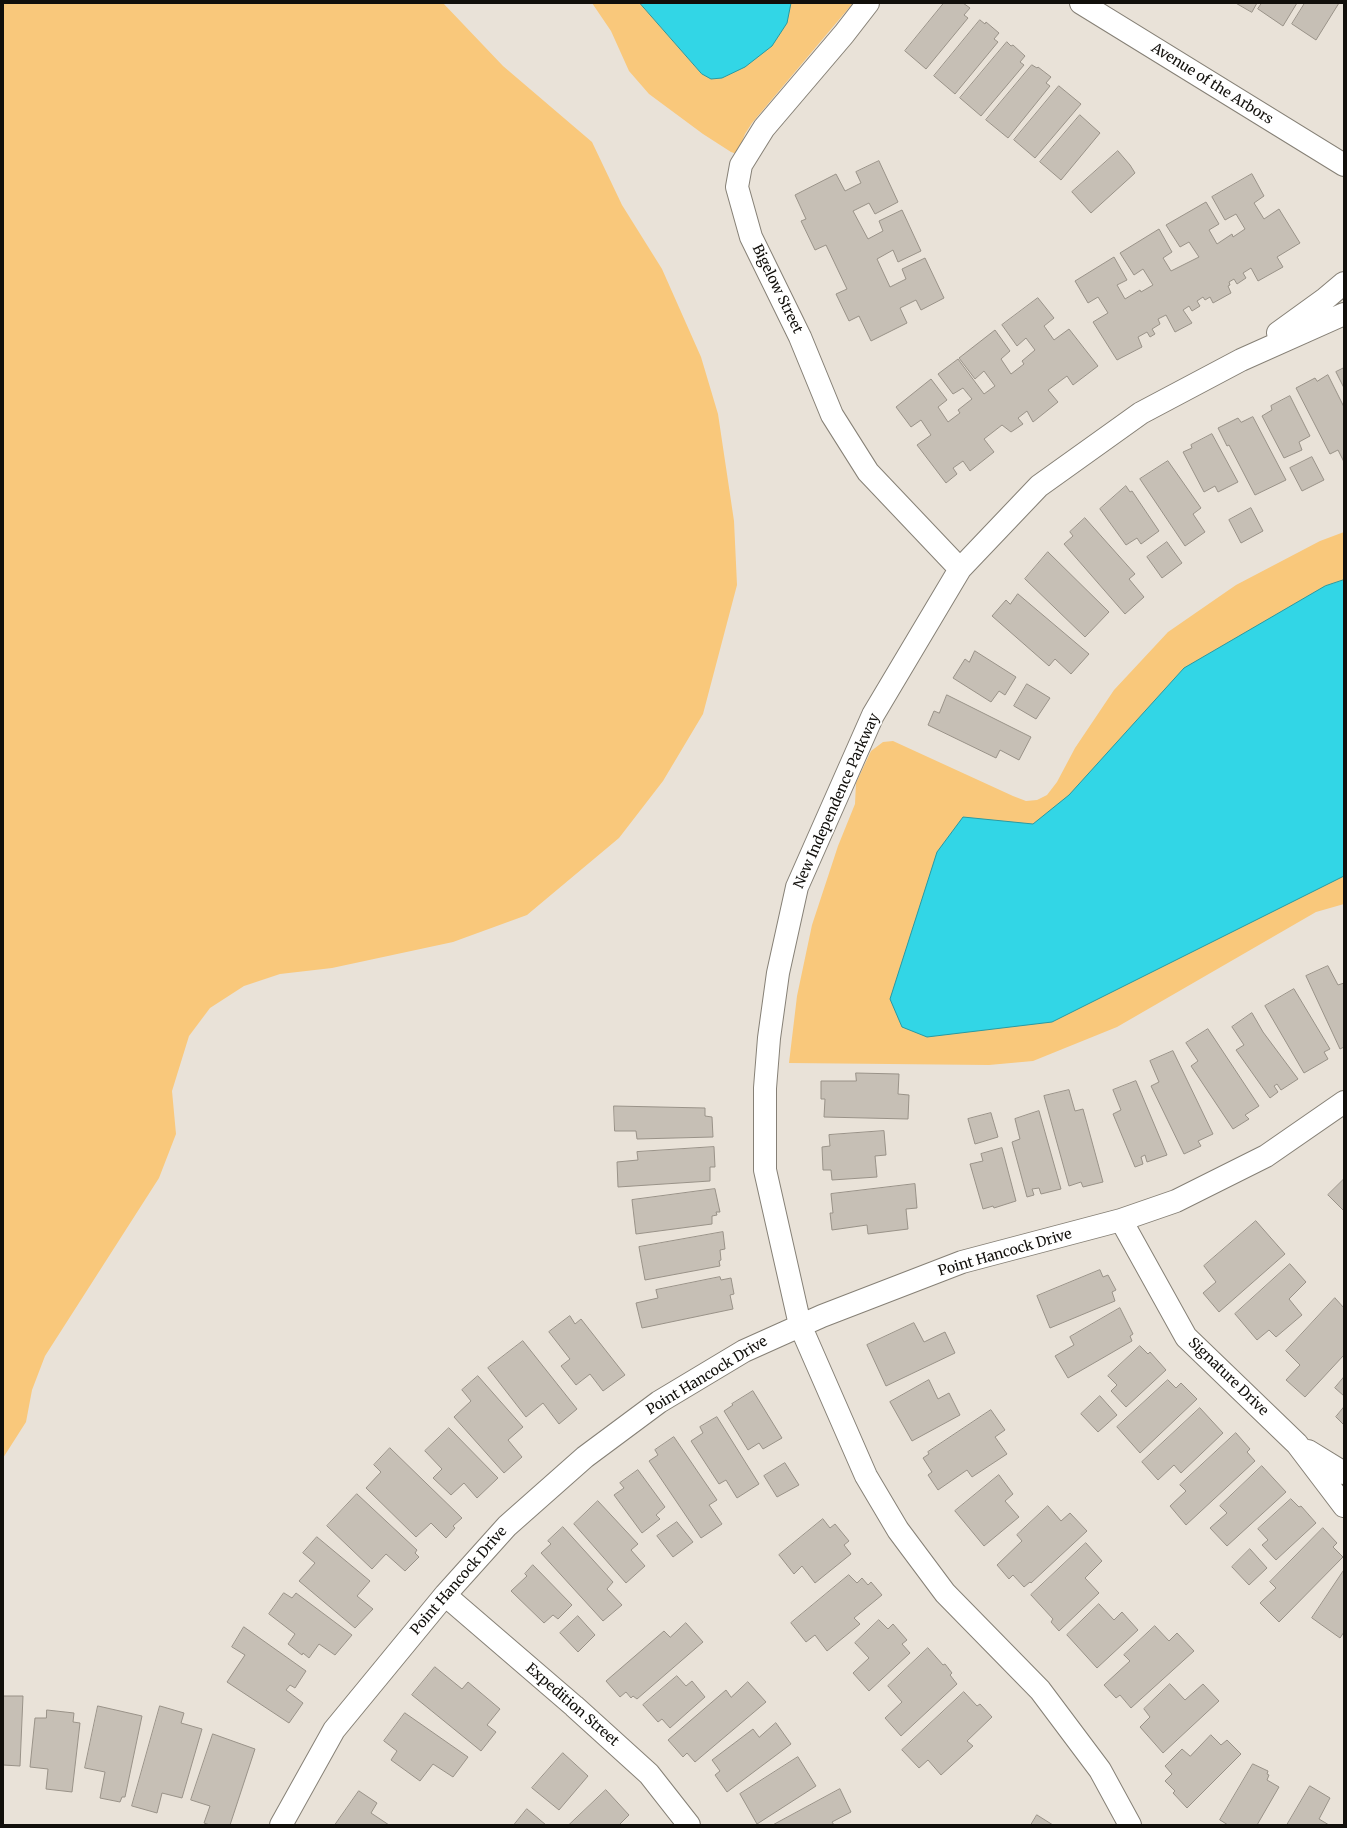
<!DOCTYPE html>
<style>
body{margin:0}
#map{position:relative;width:1347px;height:1828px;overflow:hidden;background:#e9e2d8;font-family:Merriweather,serif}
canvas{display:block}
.frame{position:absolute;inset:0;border:4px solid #110f0b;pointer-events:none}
</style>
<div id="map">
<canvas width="1347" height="1828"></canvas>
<div class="frame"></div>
</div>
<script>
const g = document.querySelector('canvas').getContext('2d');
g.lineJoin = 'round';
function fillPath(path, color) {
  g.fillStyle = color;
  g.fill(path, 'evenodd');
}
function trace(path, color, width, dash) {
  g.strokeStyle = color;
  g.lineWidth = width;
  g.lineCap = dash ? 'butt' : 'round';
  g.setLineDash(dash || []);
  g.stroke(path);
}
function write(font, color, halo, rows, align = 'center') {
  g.font = font + ' Merriweather,serif';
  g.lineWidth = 4;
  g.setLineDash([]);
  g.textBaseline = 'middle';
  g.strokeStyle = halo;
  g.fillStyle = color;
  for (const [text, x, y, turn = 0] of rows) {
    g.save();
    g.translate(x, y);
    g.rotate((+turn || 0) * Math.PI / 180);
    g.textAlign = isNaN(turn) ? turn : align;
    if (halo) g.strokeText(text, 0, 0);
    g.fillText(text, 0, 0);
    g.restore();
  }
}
fillPath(new Path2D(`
 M 3,3 L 443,3 L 503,66 L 592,142 L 622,205 L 662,269 L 701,357 L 718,414 L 734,521 L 737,585 L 703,714 L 663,781 L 619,838 L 527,915 L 453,942 L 332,968 L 280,974 L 244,986 L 210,1008 L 189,1036 L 172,1091 L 176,1134 L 159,1178 L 45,1356 L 32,1390 L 26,1422 L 3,1458 Z
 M 592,3 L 853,3 L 752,123 L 745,134 L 737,154 L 731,152 L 703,134 L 649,94 L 629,71 L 611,31 Z
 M 1344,532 L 1344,904 L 1316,912 L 1117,1027 L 1033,1061 L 989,1065 L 789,1063 L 797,996 L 812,925 L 838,846 L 855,804 L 856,783 L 871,751 L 883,742 L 893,741 L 1013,796 L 1026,801 L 1037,800 L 1047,795 L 1057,782 L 1075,748 L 1114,690 L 1168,632 L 1236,585 L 1320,541 Z`), '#f9c87b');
const water = new Path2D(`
 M 640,3 L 791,3 L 787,23 L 772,46 L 745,67 L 722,78 L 711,79 L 702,74 Z
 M 1344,580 L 1344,876 L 1052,1022 L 927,1037 L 902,1027 L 890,999 L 937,852 L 963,817 L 1033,824 L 1069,795 L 1184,668 L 1325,586 Z`);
fillPath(water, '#32d6e6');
trace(water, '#289aa4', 1);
const building = new Path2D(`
 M 944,3 L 963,3 L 970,8 L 964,15 L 968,18 L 926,69 L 905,51 Z
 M 1236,3 L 1257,3 L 1252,12 Z
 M 1262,3 L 1297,3 L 1283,26 L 1258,9 Z
 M 1305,3 L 1339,3 L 1316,40 L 1292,24 Z
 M 980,20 L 985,24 L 986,22 L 999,33 L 994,39 L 998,42 L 955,94 L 934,76 Z
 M 1007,42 L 1011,46 L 1013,45 L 1025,56 L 1020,62 L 1024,65 L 981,116 L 960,98 Z
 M 1032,65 L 1037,68 L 1038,67 L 1051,77 L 1046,83 L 1050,86 L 1008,138 L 986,120 Z
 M 1059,86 L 1081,104 L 1035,158 L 1014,140 Z
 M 1080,115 L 1100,133 L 1061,180 L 1040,162 Z
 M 1118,151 L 1130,165 L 1135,173 L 1091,213 L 1072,192 Z
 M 879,161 L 898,202 L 875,214 L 869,203 L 853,211 L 868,239 L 883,231 L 879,221 L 902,210 L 921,251 L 898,262 L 893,250 L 877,259 L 890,287 L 906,279 L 902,269 L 925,258 L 944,298 L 921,310 L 916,300 L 900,308 L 907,323 L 871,341 L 859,316 L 849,321 L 836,294 L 847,289 L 826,245 L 815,250 L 801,221 L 806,219 L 795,195 L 836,174 L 845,191 L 861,183 L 856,172 Z
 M 1252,174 L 1264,196 L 1254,203 L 1264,219 L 1279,209 L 1300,243 L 1277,257 L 1283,267 L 1258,281 L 1251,268 L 1243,273 L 1246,278 L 1237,284 L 1234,279 L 1229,282 L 1230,285 L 1228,286 L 1231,293 L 1213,303 L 1210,297 L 1205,300 L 1203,297 L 1197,301 L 1200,306 L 1192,311 L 1189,306 L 1183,310 L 1192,323 L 1175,332 L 1166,315 L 1158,319 L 1160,324 L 1152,329 L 1155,334 L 1150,337 L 1147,332 L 1138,337 L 1142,347 L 1117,360 L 1093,322 L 1108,313 L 1098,297 L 1088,303 L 1075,281 L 1114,257 L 1127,280 L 1117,285 L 1125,299 L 1140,290 L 1141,292 L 1153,285 L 1143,269 L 1134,275 L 1120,253 L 1159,229 L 1172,252 L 1163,258 L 1171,271 L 1199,257 L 1189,242 L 1180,247 L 1166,225 L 1206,202 L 1219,224 L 1209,230 L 1217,244 L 1232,234 L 1233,237 L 1245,229 L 1236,214 L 1225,220 L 1212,197 Z
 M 1038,298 L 1054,318 L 1044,326 L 1054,340 L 1069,329 L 1098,366 L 1073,385 L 1067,376 L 1048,390 L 1058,402 L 1033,422 L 1027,411 L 1018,418 L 1023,424 L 1011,432 L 1002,425 L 984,439 L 994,452 L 970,471 L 963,461 L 953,468 L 957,474 L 946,483 L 917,445 L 931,435 L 921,420 L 911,427 L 896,407 L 931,379 L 947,400 L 938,407 L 948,422 L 960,413 L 958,410 L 972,399 L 963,388 L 953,394 L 938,374 L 958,359 L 984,394 L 995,386 L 984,371 L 975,379 L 959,358 L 995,330 L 1010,351 L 1001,359 L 1011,374 L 1024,364 L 1022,361 L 1035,350 L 1026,338 L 1017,346 L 1002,325 Z
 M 1344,368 L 1344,388 L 1336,372 Z
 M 1328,375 L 1344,407 L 1344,462 L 1338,450 L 1330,454 L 1296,388 L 1315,378 L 1317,381 Z
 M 1290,396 L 1310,436 L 1299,442 L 1302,450 L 1284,458 L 1262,416 L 1272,410 L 1271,406 Z
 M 1253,417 L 1286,480 L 1255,495 L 1229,445 L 1227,446 L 1218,428 L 1238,418 L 1241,422 Z
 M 1212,434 L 1238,482 L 1218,492 L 1215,486 L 1204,492 L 1183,452 L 1192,448 L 1191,445 Z
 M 1312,457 L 1324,480 L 1302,491 L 1290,468 Z
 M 1168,461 L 1201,508 L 1193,514 L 1205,532 L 1185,546 L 1140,479 Z
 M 1126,486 L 1130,492 L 1132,491 L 1159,531 L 1141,544 L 1137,538 L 1126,545 L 1100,509 Z
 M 1251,508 L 1263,531 L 1241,543 L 1229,520 Z
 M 1085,518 L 1135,574 L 1129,579 L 1144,597 L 1125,614 L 1064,544 L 1073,536 L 1070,532 Z
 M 1167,542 L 1182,563 L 1162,578 L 1147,557 Z
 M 1048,552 L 1109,612 L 1085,637 L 1025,579 Z
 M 1018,594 L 1089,654 L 1071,674 L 1055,659 L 1049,666 L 992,616 L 1006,600 L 1010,604 Z
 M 975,651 L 1016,677 L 1005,695 L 999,691 L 991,702 L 953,678 L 965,659 L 969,662 Z
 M 1027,684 L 1050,698 L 1036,719 L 1014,706 Z
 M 947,695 L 1031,737 L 1019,760 L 1000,750 L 996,758 L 928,725 L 934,711 L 939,713 Z
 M 1328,966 L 1338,985 L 1344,983 L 1344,1047 L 1340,1049 L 1306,976 Z
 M 1294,989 L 1330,1049 L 1324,1052 L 1328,1059 L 1304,1073 L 1265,1006 Z
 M 1252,1013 L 1263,1032 L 1298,1079 L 1281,1090 L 1277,1084 L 1274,1086 L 1278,1092 L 1270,1098 L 1236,1050 L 1244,1045 L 1232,1027 Z
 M 1208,1029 L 1259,1106 L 1245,1115 L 1249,1119 L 1233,1129 L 1191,1066 L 1198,1061 L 1186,1043 Z
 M 1173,1051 L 1213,1134 L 1198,1141 L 1201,1146 L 1184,1154 L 1151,1086 L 1159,1082 L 1150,1061 Z
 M 856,1073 L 899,1074 L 898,1094 L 909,1095 L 908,1119 L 824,1117 L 825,1099 L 821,1099 L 821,1081 L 856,1081 Z
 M 1136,1081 L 1167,1155 L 1147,1162 L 1145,1155 L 1141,1157 L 1143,1164 L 1135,1167 L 1113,1114 L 1121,1110 L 1113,1090 Z
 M 1069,1090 L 1075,1111 L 1083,1109 L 1103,1182 L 1083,1187 L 1081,1182 L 1069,1186 L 1044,1096 Z
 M 614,1106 L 705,1108 L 705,1116 L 712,1117 L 713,1137 L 637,1139 L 636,1131 L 615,1131 Z
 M 1039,1111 L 1061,1189 L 1041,1194 L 1039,1188 L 1032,1189 L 1034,1195 L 1027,1197 L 1012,1142 L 1020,1139 L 1015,1119 Z
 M 991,1113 L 998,1137 L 975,1144 L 968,1119 Z
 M 884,1131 L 886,1155 L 875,1156 L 877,1177 L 832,1180 L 831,1170 L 823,1170 L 822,1147 L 830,1146 L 829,1135 Z
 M 714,1147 L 715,1167 L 710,1167 L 710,1181 L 618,1187 L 617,1162 L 638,1160 L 637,1152 Z
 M 1002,1148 L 1016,1201 L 994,1208 L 993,1206 L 983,1209 L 970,1164 L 983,1161 L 981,1154 Z
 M 1344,1179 L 1344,1211 L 1328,1195 Z
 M 915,1184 L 917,1208 L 906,1209 L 908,1229 L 868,1234 L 867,1225 L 832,1230 L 830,1213 L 833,1213 L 831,1194 Z
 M 715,1189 L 720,1212 L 716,1212 L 717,1215 L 712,1216 L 712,1224 L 636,1234 L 632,1200 Z
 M 1256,1221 L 1285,1254 L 1219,1312 L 1203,1293 L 1216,1282 L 1204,1266 Z
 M 723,1232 L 725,1249 L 720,1250 L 721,1260 L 719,1261 L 720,1266 L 645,1280 L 639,1247 Z
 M 1290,1264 L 1306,1282 L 1289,1299 L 1302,1315 L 1276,1337 L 1269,1330 L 1257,1340 L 1235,1314 Z
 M 1100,1270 L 1103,1277 L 1108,1275 L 1116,1290 L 1112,1292 L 1115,1301 L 1050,1328 L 1037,1296 Z
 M 720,1277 L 721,1280 L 731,1278 L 734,1294 L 730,1295 L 733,1309 L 642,1328 L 636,1303 L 658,1298 L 656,1290 Z
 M 1335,1298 L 1344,1308 L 1344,1355 L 1305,1397 L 1286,1380 L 1300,1365 L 1286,1351 Z
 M 1120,1308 L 1133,1334 L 1130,1336 L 1132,1341 L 1068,1378 L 1055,1356 L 1074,1345 L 1070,1337 Z
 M 570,1316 L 575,1324 L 581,1319 L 625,1375 L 603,1391 L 590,1374 L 576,1385 L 561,1366 L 570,1359 L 549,1332 Z
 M 914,1323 L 924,1342 L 945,1332 L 955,1353 L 886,1386 L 867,1345 Z
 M 523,1341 L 577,1409 L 559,1424 L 543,1403 L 526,1417 L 488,1368 Z
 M 1140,1346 L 1148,1354 L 1150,1352 L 1166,1370 L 1126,1407 L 1111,1391 L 1117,1385 L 1108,1376 Z
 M 478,1376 L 523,1427 L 508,1440 L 522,1457 L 504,1473 L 454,1417 L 471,1401 L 462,1390 Z
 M 1344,1377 L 1344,1396 L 1335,1388 Z
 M 929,1380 L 938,1399 L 949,1393 L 960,1415 L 912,1441 L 890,1402 Z
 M 1168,1380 L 1176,1388 L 1181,1383 L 1197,1399 L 1140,1453 L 1117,1427 Z
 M 753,1391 L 782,1438 L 763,1449 L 759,1443 L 748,1450 L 724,1411 L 733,1405 L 732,1404 Z
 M 1100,1396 L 1117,1415 L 1098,1432 L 1081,1414 Z
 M 1344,1407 L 1344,1425 L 1336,1417 Z
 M 1200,1408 L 1223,1433 L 1181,1473 L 1174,1465 L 1158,1480 L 1142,1462 Z
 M 991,1410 L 1005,1430 L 995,1437 L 1007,1454 L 972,1477 L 967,1470 L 938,1490 L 928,1475 L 932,1472 L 923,1458 L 929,1454 L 928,1452 Z
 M 717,1417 L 759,1484 L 737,1498 L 726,1480 L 719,1484 L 691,1441 L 703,1433 L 700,1427 Z
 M 449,1428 L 498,1478 L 477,1498 L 464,1483 L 451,1495 L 433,1478 L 442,1469 L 425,1451 Z
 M 1236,1433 L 1250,1449 L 1247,1452 L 1255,1461 L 1186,1525 L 1170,1506 L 1186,1491 L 1180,1485 Z
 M 674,1437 L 717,1500 L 709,1505 L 722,1524 L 701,1538 L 649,1461 L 658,1455 L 655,1450 Z
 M 390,1448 L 462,1518 L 453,1526 L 455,1528 L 446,1538 L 431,1523 L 416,1537 L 366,1488 L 381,1472 L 374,1465 Z
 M 785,1463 L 799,1485 L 777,1497 L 764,1476 Z
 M 1262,1466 L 1286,1492 L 1227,1546 L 1210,1528 L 1227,1513 L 1220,1506 Z
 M 638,1470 L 665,1507 L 656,1515 L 660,1519 L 642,1533 L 614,1495 L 624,1488 L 620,1483 Z
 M 999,1475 L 1013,1494 L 1005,1501 L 1019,1517 L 984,1546 L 955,1511 Z
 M 357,1494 L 417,1550 L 415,1553 L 419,1557 L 405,1571 L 386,1554 L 372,1569 L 327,1526 Z
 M 1291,1499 L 1299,1507 L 1301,1506 L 1316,1523 L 1276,1560 L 1262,1545 L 1268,1540 L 1258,1529 Z
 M 598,1501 L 638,1544 L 631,1550 L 645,1566 L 626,1583 L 574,1524 Z
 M 1048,1506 L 1061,1521 L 1070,1513 L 1087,1531 L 1031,1583 L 1030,1582 L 1024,1587 L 1013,1575 L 1009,1579 L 997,1565 L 1022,1541 L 1017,1535 Z
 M 823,1519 L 830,1528 L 835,1524 L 849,1541 L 844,1545 L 851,1554 L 815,1583 L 802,1566 L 794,1574 L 779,1555 Z
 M 677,1522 L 693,1542 L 673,1557 L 657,1536 Z
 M 563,1527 L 613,1582 L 607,1589 L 622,1605 L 603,1621 L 541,1553 L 551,1544 L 548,1541 Z
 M 1323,1528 L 1337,1543 L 1333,1547 L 1343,1557 L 1279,1622 L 1260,1603 L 1276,1588 L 1270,1582 Z
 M 317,1537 L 370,1581 L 357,1596 L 373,1609 L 355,1628 L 299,1581 L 315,1563 L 303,1553 Z
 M 1086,1543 L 1102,1561 L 1085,1578 L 1099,1593 L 1059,1631 L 1051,1622 L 1053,1619 L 1031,1595 Z
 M 1250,1549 L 1267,1568 L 1249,1585 L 1232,1567 Z
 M 533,1565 L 572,1605 L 558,1619 L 553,1615 L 544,1623 L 511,1591 L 527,1576 L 525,1574 Z
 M 1344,1570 L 1344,1632 L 1340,1638 L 1312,1618 Z
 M 849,1575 L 857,1583 L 862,1578 L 868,1585 L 871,1582 L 882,1595 L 854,1618 L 860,1624 L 827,1651 L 815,1635 L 806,1642 L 791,1623 Z
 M 284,1593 L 292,1598 L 296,1593 L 352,1635 L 335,1655 L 319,1644 L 309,1658 L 303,1653 L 302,1655 L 288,1644 L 295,1634 L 269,1614 Z
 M 1099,1604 L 1114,1620 L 1122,1612 L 1138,1630 L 1097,1668 L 1067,1635 Z
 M 578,1616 L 595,1635 L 578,1652 L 560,1633 Z
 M 879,1620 L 888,1629 L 893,1624 L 907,1640 L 902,1644 L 910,1653 L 869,1691 L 853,1673 L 869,1658 L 855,1643 Z
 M 686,1623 L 703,1642 L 637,1699 L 633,1696 L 631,1698 L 626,1692 L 620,1697 L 606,1681 L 664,1631 L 670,1637 Z
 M 1155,1626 L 1169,1641 L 1177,1633 L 1194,1651 L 1131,1708 L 1120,1695 L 1116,1698 L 1104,1685 L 1130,1661 L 1124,1655 Z
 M 244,1627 L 306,1671 L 295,1688 L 290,1685 L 286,1690 L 303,1703 L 289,1723 L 227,1682 L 245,1655 L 232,1647 Z
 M 928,1648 L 943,1665 L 945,1664 L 952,1673 L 950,1675 L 957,1684 L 901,1736 L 885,1718 L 902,1702 L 888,1686 Z
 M 435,1667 L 462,1689 L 468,1682 L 500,1709 L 487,1725 L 496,1732 L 481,1751 L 412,1695 Z
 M 677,1676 L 686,1686 L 692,1681 L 705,1697 L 670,1728 L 662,1719 L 658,1722 L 643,1705 Z
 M 748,1682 L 766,1702 L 695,1762 L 687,1753 L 683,1757 L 668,1740 L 726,1690 L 731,1697 Z
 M 1170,1684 L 1185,1700 L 1203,1684 L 1219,1701 L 1163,1753 L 1140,1727 L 1150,1717 L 1144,1709 Z
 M 964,1692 L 977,1706 L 980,1704 L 992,1717 L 967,1741 L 973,1746 L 941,1775 L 928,1760 L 919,1768 L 902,1750 Z
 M 3,1696 L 23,1696 L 20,1766 L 3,1765 Z
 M 98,1706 L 142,1716 L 125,1797 L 122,1797 L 120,1802 L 100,1798 L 105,1772 L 85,1768 Z
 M 160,1706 L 184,1713 L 181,1723 L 202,1729 L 182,1798 L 162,1793 L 157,1813 L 132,1806 Z
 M 47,1710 L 74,1713 L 73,1722 L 80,1723 L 72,1792 L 46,1789 L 48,1769 L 30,1767 L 35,1718 L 46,1718 Z
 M 405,1713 L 468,1757 L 453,1777 L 433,1764 L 420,1781 L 391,1760 L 397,1751 L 384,1741 Z
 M 776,1723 L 791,1744 L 727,1792 L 715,1775 L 720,1771 L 712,1760 L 753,1729 L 759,1737 Z
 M 213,1734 L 255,1749 L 230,1825 L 210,1825 L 204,1823 L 210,1806 L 191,1800 Z
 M 1211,1735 L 1221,1745 L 1227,1740 L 1241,1754 L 1187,1808 L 1173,1793 L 1175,1791 L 1165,1781 L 1172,1774 L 1165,1766 L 1182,1749 L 1190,1756 Z
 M 563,1753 L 588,1776 L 559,1810 L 532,1788 Z
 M 798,1757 L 816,1786 L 757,1824 L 740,1794 Z
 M 1253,1764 L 1268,1771 L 1267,1774 L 1269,1775 L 1267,1780 L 1279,1787 L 1257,1825 L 1228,1825 L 1220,1820 Z
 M 1310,1786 L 1330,1798 L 1319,1819 L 1329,1825 L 1287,1825 Z
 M 840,1789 L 851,1812 L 832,1822 L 834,1825 L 773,1825 Z
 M 606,1790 L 629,1815 L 619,1825 L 569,1825 Z
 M 359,1791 L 377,1803 L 371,1813 L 389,1825 L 335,1825 Z
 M 527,1809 L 546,1825 L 514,1825 Z
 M 1037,1815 L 1053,1825 L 1031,1825 Z`);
fillPath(building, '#c6bfb5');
trace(building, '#999288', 1);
const minor = new Path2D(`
 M 868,3 L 844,34 L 764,128 L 741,165 L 737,187 L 751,237 L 800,337 L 832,415 L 868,472 L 960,569
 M 1081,3 L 1344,165
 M 1278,333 L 1325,299 L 1344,283
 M 1121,1220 L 1186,1337 L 1297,1444 L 1344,1506
 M 1308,1451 L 1344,1473
 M 445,1595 L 574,1706 L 649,1774 L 689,1825
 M 281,1825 L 334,1730 L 445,1595 L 507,1526 L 585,1457 L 659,1402 L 744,1351 L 822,1316 L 962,1262 L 1121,1220 L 1176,1201 L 1266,1156 L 1344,1102
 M 1130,1825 L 1100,1770 L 1040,1690 L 945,1593 L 898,1530 L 866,1476 L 800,1325 L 765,1170 L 765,1088 L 769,1038 L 778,973 L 797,887 L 873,715 L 960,569 L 1039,486 L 1141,413 L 1241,360 L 1344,314`);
trace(minor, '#868076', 24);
trace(minor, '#fff', 22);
write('14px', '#110f0b', '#fff', [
 ["Avenue of the Arbors",1212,84,32],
 ["Bigelow Street",777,289,64],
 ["New Independence Parkway",837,801,-66],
 ["Point Hancock Drive",1005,1253,-16],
 ["Point Hancock Drive",707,1376,-31],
 ["Signature Drive",1228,1377,44],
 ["Point Hancock Drive",459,1581,-49],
 ["Expedition Street",572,1705,41]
]);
</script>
